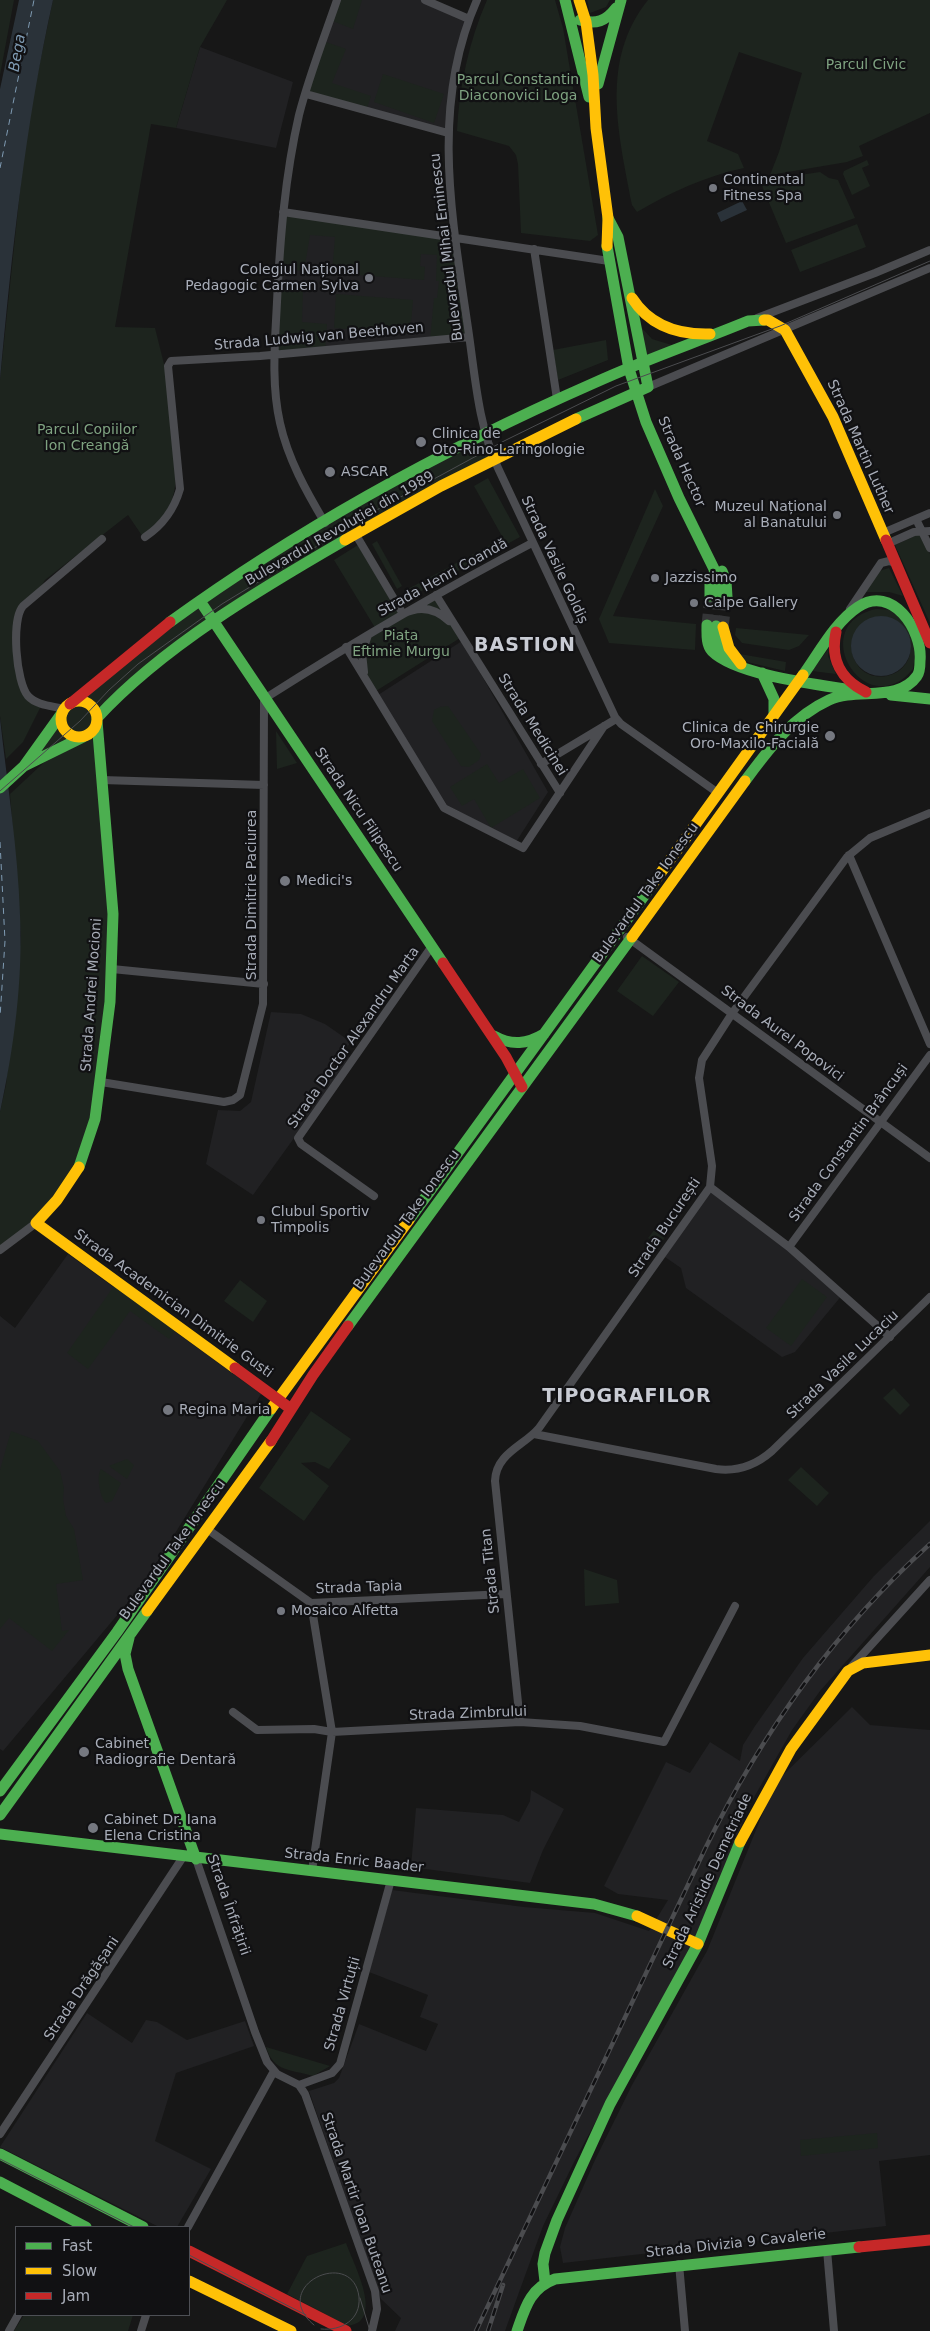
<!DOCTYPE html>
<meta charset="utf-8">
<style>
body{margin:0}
#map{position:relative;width:930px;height:2331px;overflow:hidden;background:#171717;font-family:"DejaVu Sans",sans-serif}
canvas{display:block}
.legend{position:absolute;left:15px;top:2226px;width:175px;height:90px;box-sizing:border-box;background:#111113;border:1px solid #4d4f55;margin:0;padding:6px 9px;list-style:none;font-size:15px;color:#a8adb8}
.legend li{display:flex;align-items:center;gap:10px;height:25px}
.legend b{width:25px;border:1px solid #4d4f55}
</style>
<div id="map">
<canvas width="930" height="2331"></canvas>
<ul class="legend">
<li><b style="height:6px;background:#4caf50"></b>Fast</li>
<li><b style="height:6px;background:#ffc107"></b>Slow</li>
<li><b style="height:6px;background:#c62828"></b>Jam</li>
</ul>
</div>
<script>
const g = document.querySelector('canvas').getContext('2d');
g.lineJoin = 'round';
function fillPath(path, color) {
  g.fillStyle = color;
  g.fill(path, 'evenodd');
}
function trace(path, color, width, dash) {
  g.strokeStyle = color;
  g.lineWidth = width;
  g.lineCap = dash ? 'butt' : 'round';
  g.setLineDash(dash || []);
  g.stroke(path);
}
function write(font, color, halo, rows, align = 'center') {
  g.font = font + ' "DejaVu Sans",sans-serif';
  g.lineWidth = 4.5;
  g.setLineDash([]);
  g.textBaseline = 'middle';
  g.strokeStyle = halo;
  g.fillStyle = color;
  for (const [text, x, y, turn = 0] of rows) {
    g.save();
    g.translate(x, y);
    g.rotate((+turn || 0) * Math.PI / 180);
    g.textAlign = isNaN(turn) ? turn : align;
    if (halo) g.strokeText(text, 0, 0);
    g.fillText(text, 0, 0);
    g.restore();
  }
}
fillPath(new Path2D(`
 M 337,0 L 425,0 L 469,19 L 464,35 L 448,133 L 306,94 Z
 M 200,47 L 293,82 L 276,148 L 176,128 Z
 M 283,211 L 455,238 L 469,337 L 274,355 Z
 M 462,641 L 548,792 L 516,842 L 447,805 L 378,695 Z
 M 271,1012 L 301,1014 L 325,1024 L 351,1042 L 343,1052 L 351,1059 L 253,1195 L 206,1164 L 218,1110 L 240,1111 L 251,1102 Z
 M 710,1187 L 843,1294 L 795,1352 L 782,1357 L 686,1288 L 681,1268 L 662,1255 Z
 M 68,1254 L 261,1394 L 145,1582 L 3,1751 L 0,1749 L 0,1316 L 15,1328 Z
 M 930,1521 L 930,1567 L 820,1691 L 792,1730 L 748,1808 L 704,1921 L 575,2160 L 543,2226 L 505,2331 L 395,2331 L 401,2318 L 381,2299 L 309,2091 L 334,2083 L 339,2078 L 359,2024 L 426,2051 L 438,2024 L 420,2017 L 428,1995 L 369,1972 L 392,1890 L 524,1907 L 595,1913 L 649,1931 L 668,1900 L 618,1894 L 604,1886 L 666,1762 L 690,1773 L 710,1742 L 740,1761 L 743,1745 L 755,1726 L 803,1658 L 874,1576 Z
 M 852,1707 L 870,1725 L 930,1730 L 930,2155 L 879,2161 L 886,2226 L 563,2263 L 560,2247 L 565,2228 L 595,2160 L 632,2085 L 707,1951 L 775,1783 Z
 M 531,1790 L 564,1809 L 543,1850 L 530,1883 L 411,1867 L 416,1808 L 503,1815 L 519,1822 L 530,1801 Z
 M 87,2013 L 132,2043 L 146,2020 L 157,2022 L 187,2040 L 245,2021 L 254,2046 L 176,2073 L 155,2141 L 211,2169 L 177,2227 L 159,2227 L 0,2147 Z`), '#212123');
fillPath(new Path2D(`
 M 0,0 L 14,0 L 0,75 Z
 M 53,0 L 227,0 L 200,47 L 176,128 L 151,124 L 115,327 L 155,328 L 166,372 L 176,477 C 174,507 164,517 143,537 L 128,515 L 45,580 C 38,594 27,598 23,607 C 11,630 20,663 23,688 L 41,706 L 23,742 L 6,759 L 0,716 L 0,380 L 24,153 L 32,100 Z
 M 337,0 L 362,0 L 353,29 L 330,20 Z
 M 487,0 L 555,0 L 563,28 L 598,235 L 590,241 L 521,233 L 518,164 L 516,155 L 509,146 L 457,131 C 459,87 469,41 487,0 Z
 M 587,0 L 610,0 L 606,7 L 590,13 Z
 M 648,0 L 930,0 L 930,113 L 859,146 L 863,156 L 847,162 L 770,175 L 779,152 L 802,73 L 739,52 L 707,141 L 738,154 L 744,168 C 706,176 671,192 637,212 L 632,205 C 619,135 599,61 648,0 Z
 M 323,41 L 346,49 L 332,83 L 371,96 L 366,111 L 306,94 Z
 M 383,74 L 444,94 L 434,123 L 374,102 Z
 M 867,160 L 869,165 L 862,168 L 870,186 L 852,195 L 843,174 L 844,171 Z
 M 820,172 L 829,178 L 838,180 L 855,218 L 786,243 L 760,181 Z
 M 283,212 L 455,237 L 469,337 L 430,340 L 434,298 L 437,298 L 439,281 L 436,281 L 437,255 L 421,254 L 420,266 L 425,267 L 424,280 L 332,273 L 335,237 L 310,235 L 304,271 L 279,269 Z
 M 857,224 L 866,247 L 800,272 L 791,250 Z
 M 278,286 L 303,288 L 302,322 L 327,324 L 325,350 L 274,355 Z
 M 336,294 L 413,300 L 410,334 L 334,328 Z
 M 641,327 L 652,339 L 675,346 L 646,357 Z
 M 606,340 L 608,360 L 558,380 L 553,350 Z
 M 483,437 L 490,458 L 215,620 L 203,602 L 300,540 Z
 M 488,478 L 520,537 L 412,596 L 408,589 L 503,538 L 474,486 Z
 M 655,489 L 663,506 L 613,616 L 696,624 L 695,650 L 609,643 L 599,619 Z
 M 919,534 L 930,554 L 930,623 L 895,545 Z
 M 377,541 L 402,586 L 397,589 L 372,544 Z
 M 358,545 L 401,617 L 435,597 L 460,638 L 376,691 L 349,648 L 377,631 L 334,560 Z
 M 889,568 L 903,596 L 889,592 L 864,592 L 879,571 Z
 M 199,606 L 210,622 L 99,713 L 93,704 L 78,699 Z
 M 876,609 L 890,610 L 918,633 L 913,669 C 866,726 804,625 876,609 ZM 876,617 C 916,613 924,668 887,676 C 849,683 837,628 876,617 Z
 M 736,628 L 809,635 L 799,646 L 789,650 L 742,643 L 735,635 Z
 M 829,648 L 828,656 L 836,674 L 812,671 Z
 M 734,653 L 786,662 L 785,671 L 747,662 Z
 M64 719a15 15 0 1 1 30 0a15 15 0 1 1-30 0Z
 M 448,706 L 481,754 L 479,760 L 469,767 L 461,766 L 432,721 L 434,710 L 440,707 Z
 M 60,724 L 64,732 L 71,737 L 33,761 Z
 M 276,731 L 297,763 L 277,769 Z
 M 86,735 L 94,739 L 113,914 L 95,1119 L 57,1200 L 0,1250 L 0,1112 L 6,1085 L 21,936 L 10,794 L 53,754 Z
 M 487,764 L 499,783 L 523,769 L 540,798 L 491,828 L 474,799 L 462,806 L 450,787 Z
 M 642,956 L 679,982 L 653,1016 L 617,991 Z
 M 659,1224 L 669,1231 L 660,1245 L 648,1238 Z
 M 802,1279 L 827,1297 L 791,1346 L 766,1328 Z
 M 240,1280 L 267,1301 L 253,1322 L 224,1301 Z
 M 114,1286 L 176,1330 L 169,1339 L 130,1311 L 88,1369 L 67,1353 Z
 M 894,1388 L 910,1405 L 900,1415 L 883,1398 Z
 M 311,1411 L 351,1439 L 329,1469 L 315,1462 L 301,1463 L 329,1486 L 304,1521 L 259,1488 Z
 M 11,1431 L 38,1441 L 60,1471 L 64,1488 L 63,1499 L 66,1516 L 74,1529 L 83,1580 L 56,1584 L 62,1631 L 69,1630 L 52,1651 L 9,1618 L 0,1629 L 0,1470 Z
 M 127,1459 L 134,1465 L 127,1479 L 109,1466 Z
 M 801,1467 L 829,1493 L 817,1506 L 788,1480 Z
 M 101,1469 L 121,1483 L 112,1501 L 106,1503 C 100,1498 96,1475 101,1469 Z
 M 584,1569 L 617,1580 L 619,1603 L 585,1606 Z
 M 266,2047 L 330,2066 L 313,2076 C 289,2069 274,2072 266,2047 Z
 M 877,2133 L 878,2148 L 801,2156 L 800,2140 Z
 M 346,2243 C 352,2260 378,2308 359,2322 C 356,2324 351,2325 348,2326 L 287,2294 L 307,2256 Z
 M 24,2315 L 133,2315 L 128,2331 L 14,2331 Z`), '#1d241e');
fillPath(new Path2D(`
 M 19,0 L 53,0 C 25,125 12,252 0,380 L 0,89 Z
 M 742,201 L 747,210 L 721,222 L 717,213 Z
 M851 646a30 30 0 1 1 60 0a30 30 0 1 1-60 0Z
 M 0,718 C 7,783 18,849 20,915 C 23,980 14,1048 0,1112 Z`), '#2a3239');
trace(new Path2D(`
 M 0,168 L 34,0
 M 0,842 L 5,941 L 0,1017`), '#7f9bb3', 1, [6, 5]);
trace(new Path2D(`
 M 707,625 L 710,596
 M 716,626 L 718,596
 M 723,627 L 727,597`), '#343537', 11, [11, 5.5]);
trace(new Path2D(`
 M 425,0 L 469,19
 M 477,0 C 430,106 452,218 468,328 C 475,375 478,425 498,468 L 615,717 L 621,724 L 718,793
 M 306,94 L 448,133
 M 283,212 L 609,261
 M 534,249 L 557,399
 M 757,318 L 875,273 L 930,250
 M 648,387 L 930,268
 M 916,519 L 930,548
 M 325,523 C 306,491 288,459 280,423 C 271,383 275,342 277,302 C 280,239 285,176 299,115 C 309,76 324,38 337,0
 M 883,533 L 930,513
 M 356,535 L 403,614 C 420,605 435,608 449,621
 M 145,537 C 163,525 174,510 180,489 L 168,366 L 171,361 L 260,356 L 469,337
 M 887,544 L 914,532 L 930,531
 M 436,595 L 560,793
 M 850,609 L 881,563 L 889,561 L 895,563
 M 346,647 L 444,808 L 523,848 L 604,726
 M 364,672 L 362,653 L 368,635
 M 64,709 C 52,706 36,705 28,696 C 16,682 11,620 23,606 L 102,539
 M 541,764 L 616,719
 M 102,780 L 264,785
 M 849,855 L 930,1044
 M 627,937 L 930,1158
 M 112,969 L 264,984
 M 101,1082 L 224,1102 L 233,1100 L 240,1095 L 263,1004 L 264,699 C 352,643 440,591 532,543
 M 710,1187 L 789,1247 L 890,1337
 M 374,1196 L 301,1144 L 298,1138 L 432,946
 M 789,1247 L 930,1055
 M 0,1250 L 36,1223
 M 534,1434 L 716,1469 C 738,1472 756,1465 772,1451 L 930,1297
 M 207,1529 L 311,1603 L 506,1594
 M 311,1603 L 332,1732 L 312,1871
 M 852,1666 L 930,1580
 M 233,1712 L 257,1730 L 314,1729 L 332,1732 L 520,1722 L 580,1726 L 664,1742 L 735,1606
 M 520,1722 L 495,1481 C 496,1453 524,1446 539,1428 L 710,1187 L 712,1166 L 699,1078 L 702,1060 L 733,1012 L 847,857 L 870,838 L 930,813
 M 196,1859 L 255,2032 L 267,2062 L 277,2074 L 299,2085 L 305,2094 L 375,2291 L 377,2309 L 372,2331
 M 299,2085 L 332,2073 L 340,2064 L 391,1880
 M 0,2134 L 183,1857
 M 188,2227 L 274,2071
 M 827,2250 L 834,2331
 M 679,2264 L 685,2331
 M 9,2331 L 18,2315
 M 141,2331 L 146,2315`), '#4b4c50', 8);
trace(new Path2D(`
 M 565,0 L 589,97
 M 580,20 C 596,25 606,21 616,8
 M 598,84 L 621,0
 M 607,246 L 629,369 L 646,422 L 679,498 L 716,573 L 718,596
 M 576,419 L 648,387 L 618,237 L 608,218
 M 722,571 L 726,581 L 727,597
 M 710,577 L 710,596
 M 200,601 L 443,963
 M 170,622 C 301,527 446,448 594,383 C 644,360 697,342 748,321 L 764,320
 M 707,625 C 707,633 706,645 712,651 C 737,676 823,685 858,691
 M 716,626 L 717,641 L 726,659
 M 762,673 L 774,699 L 774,715
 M 891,695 L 930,699
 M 97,718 C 162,647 262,588 345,540
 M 24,766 L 83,737
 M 745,781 C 769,749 792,717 829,700 C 857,687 898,703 917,676 C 920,672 920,666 920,661 C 923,630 892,584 858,607 C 835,622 819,653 803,675
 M 0,788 L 24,766 L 62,713
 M 494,1036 C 512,1046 527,1044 544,1034
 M 79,1167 L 95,1119 L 110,1002 L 113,914 L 97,721
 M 409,1220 L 652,885
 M 348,1326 L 632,937
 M 129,1638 L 125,1654 L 128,1669 L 196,1859
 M 0,1791 L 117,1632 L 271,1409
 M 0,1815 L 147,1611
 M 0,1834 L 594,1904 L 637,1916
 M 0,2154 L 143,2227
 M 0,2182 L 86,2227
 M 545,2282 L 543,2264 L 545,2253 L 557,2220 L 610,2104 L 698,1944 L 740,1842
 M 517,2331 C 525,2308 530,2288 555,2279 L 859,2247`), '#4caf50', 11);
trace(new Path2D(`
 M 579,0 L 586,22 L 593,75 L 596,128 L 608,218 L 607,246
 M 632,298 C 650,326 678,335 710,334
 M 764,320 L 768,320 L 785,330 L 833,417 L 886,540
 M 345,540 L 441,486 L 576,419
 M 723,627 L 729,648 L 741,664
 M61 719a18 18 0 1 1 36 0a18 18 0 1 1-36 0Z
 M 652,885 L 803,675
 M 632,937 L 745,781
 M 79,1167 L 57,1200 L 36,1223 L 235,1368
 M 271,1409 L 409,1220
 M 147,1611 L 271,1441
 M 740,1842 L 791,1749 L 848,1671 L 863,1663 L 930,1655
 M 637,1916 L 698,1944
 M 189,2281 L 291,2331`), '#ffc107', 11);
trace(new Path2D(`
 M 886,540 L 930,643
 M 836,632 C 830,659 841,680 866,692
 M 70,704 L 170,622
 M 443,963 L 506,1057 L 522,1087
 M 235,1368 L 291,1409
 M 271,1441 L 313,1375 L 348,1326
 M 859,2247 L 930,2240
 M 189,2251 L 346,2331`), '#c62828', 11);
trace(new Path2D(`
 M 0,791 L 80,721 L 109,690 L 138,664 L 222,604 L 373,512 L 504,441 L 616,386 L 780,326 L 930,261
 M 0,2159 L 134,2227
 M 189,2255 L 306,2315
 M 360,2298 L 370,2331
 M 314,2325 C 267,2286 353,2246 359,2297 C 361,2320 341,2331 321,2329`), '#4b4c4f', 1);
const rail = new Path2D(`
 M 476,2331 L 705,1849 C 761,1734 835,1630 930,1544
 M 488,2331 L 503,2285`);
trace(rail, '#4b4c4f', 4.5);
trace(rail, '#111113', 2.5, [8]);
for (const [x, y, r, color] of [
 [713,188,5,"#757880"],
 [369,278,5,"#757880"],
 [421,442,6,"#757880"],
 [330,472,6,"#757880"],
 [837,515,5,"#757880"],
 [655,578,5,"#757880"],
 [694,603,5,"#757880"],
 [830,736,6,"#757880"],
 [285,881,6,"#757880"],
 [261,1220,5,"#757880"],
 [168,1410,6,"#757880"],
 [281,1611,5,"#757880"],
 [84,1752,6,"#757880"],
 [93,1828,6,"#757880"]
]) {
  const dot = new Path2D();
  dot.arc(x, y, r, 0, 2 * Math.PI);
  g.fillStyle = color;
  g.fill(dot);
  trace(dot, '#111113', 2);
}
write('14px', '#7fa381', '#111113', [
 ["Parcul Civic",866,65],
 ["Parcul Constantin",518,80],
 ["Diaconovici Loga",518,96],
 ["Parcul Copiilor",87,430],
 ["Ion Creangă",87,446],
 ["Piața",401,636],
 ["Eftimie Murgu",401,652]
]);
write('14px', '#a8adb8', '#111113', [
 ["Continental",723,180],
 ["Fitness Spa",723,196],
 ["Colegiul Național",359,270,"right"],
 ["Pedagogic Carmen Sylva",359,286,"right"],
 ["Clinica de",432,434],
 ["Oto-Rino-Laringologie",432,450],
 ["ASCAR",341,472],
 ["Muzeul Național",827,507,"right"],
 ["al Banatului",827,523,"right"],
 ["Jazzissimo",665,578],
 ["Calpe Gallery",704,603],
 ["Clinica de Chirurgie",819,728,"right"],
 ["Oro-Maxilo-Facială",819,744,"right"],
 ["Medici's",296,881],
 ["Clubul Sportiv",271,1212],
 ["Timpolis",271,1228],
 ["Regina Maria",179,1410],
 ["Mosaico Alfetta",291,1611],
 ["Cabinet",95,1744],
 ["Radiografie Dentară",95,1760],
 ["Cabinet Dr. Iana",104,1820],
 ["Elena Cristina",104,1836]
], 'left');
write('14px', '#a8adb8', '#111113', [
 ["Bulevardul Mihai Eminescu",447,247,-97],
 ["Strada Ludwig van Beethoven",319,337,-5],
 ["Strada Martin Luther",860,447,66],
 ["Strada Hector",681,462,66],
 ["Bulevardul Revoluției din 1989",340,529,-30],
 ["Strada Vasile Goldiș",554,560,65],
 ["Strada Henri Coandă",443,578,-29],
 ["Strada Medicinei",532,725,58],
 ["Strada Nicu Filipescu",358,810,56],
 ["Bulevardul Take Ionescu",646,893,-54],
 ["Strada Dimitrie Paciurea",252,895,-90],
 ["Strada Andrei Mocioni",92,995,-86],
 ["Strada Aurel Popovici",782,1034,37],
 ["Strada Doctor Alexandru Marta",354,1038,-55],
 ["Strada Constantin Brâncuși",849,1143,-54],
 ["Bulevardul Take Ionescu",407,1220,-54],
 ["Strada București",665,1228,-56],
 ["Strada Academician Dimitrie Gusti",173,1304,36],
 ["Strada Vasile Lucaciu",843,1365,-44],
 ["Bulevardul Take Ionescu",173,1550,-54],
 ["Strada Titan",491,1571,-96],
 ["Strada Tapia",359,1588,-2],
 ["Strada Zimbrului",468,1714,-2],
 ["Strada Enric Baader",354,1861,6],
 ["Strada Aristide Demetriade",708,1881,-65],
 ["Strada Înfrățirii",228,1905,71],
 ["Strada Drăgășani",82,1989,-56],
 ["Strada Virtuții",343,2004,-74],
 ["Strada Martir Ioan Buteanu",356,2203,71],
 ["Strada Divizia 9 Cavalerie",736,2244,-6]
]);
write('italic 15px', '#7f9bb3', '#111113', [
 ["Bega",18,53,-80]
]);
g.letterSpacing = '1px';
write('bold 19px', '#c9ccd4', '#111113', [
 ["BASTION",525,646],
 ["TIPOGRAFILOR",627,1397]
]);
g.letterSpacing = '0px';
</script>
